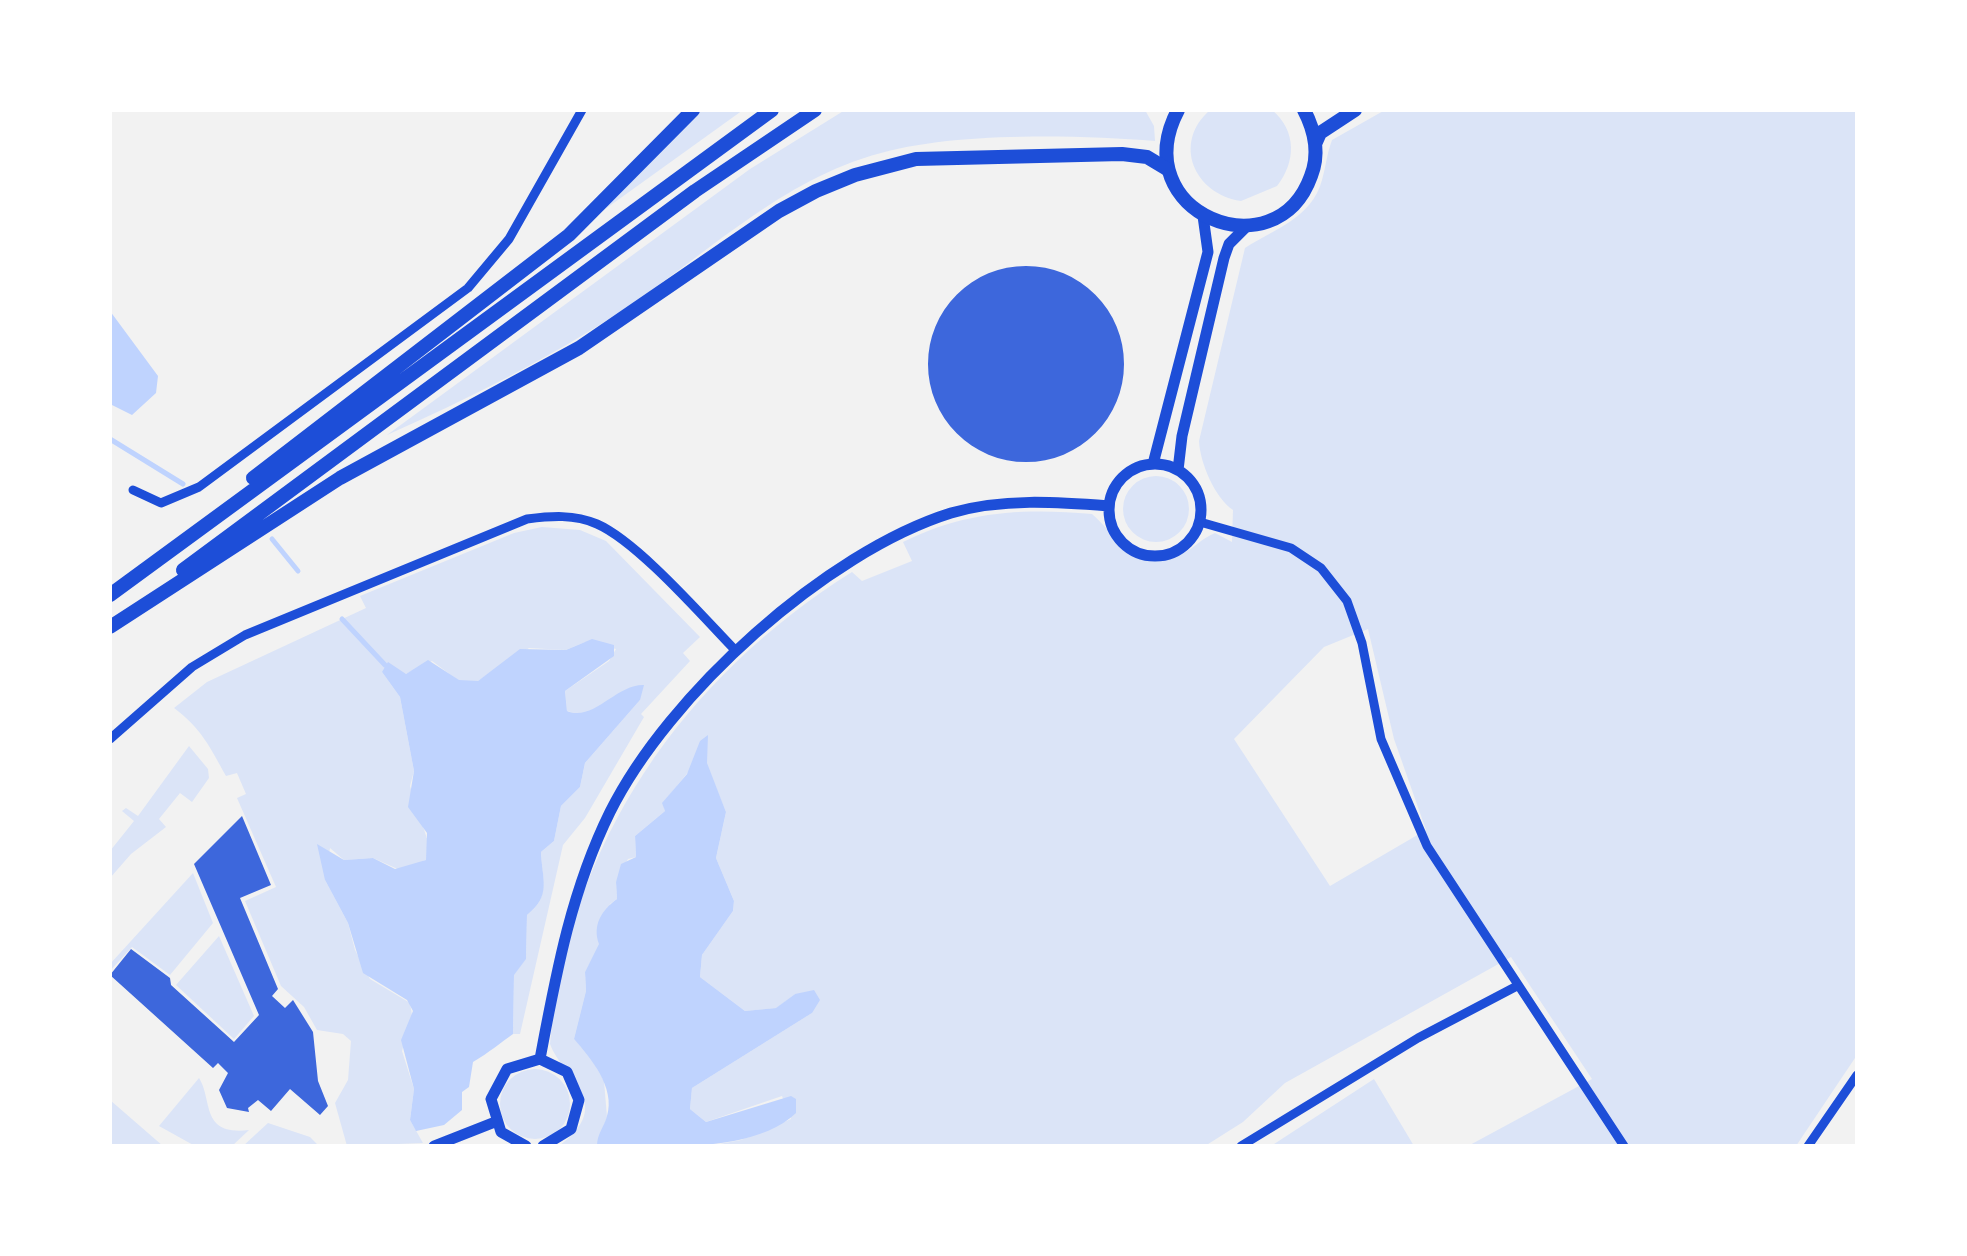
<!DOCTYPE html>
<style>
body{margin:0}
#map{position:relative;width:1967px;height:1256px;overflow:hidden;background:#f2f2f2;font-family:"PT Serif",serif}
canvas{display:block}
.frame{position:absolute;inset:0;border:112px solid #fff;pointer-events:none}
</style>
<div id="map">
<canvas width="1967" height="1256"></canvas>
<div class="frame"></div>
</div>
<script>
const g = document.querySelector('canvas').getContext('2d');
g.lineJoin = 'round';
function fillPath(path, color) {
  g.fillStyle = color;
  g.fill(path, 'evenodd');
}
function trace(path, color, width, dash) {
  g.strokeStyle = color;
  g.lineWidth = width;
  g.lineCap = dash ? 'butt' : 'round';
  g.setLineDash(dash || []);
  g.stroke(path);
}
fillPath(new Path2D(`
 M 699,110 L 743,110 L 597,215 Z
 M 845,110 L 1145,110 L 1154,126 L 1155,141 C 1076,135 957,132 881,153 C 782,179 706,255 623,310 C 548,359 468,399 387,435 L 750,169 Z
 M 1210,110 L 1272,110 C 1297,131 1296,162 1277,186 L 1241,201 C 1194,194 1172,143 1210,110 Z
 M 1385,110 L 1857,110 L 1857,1055 L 1796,1146 L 1468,1146 L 1592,1079 L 1511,957 L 1285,1083 L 1243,1122 L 1205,1146 L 709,1146 L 741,1140 L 791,1119 L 782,1096 L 706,1122 L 690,1109 L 692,1088 L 812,1013 L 795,994 L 777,1008 L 745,1011 L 700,977 L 702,955 L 733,911 L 734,901 L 716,858 L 726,812 L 706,763 L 706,750 L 663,803 L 665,811 L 635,836 L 636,857 L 628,859 L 616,882 L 617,899 L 610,904 L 600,944 L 585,972 L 586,991 L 574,1039 L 586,1049 L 604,1081 L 607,1117 L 597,1146 L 559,1146 C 617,1103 563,1079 550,1044 C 568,843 683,678 852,572 L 862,581 L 912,561 L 903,542 C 965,511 1024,508 1092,514 C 1120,539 1136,574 1180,555 C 1193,549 1202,538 1215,533 L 1232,542 L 1233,510 C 1215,498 1200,463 1199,441 L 1245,248 C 1274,229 1312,218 1322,180 C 1326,166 1327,153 1332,140 ZM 1368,629 L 1394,739 L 1426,830 L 1330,886 L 1234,739 L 1324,647 Z
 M1123 509a33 33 0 1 1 66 0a33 33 0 1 1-66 0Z
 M 542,527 L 580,530 L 606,541 L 700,637 L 683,653 L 690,661 L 641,714 L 644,717 L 585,818 L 563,845 L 520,1034 L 513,1034 L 514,974 L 526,958 L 527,915 C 551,897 542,878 541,852 L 554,841 L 561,806 L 580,787 L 585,763 L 640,700 L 578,714 L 567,711 L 565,691 L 609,661 L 616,649 L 585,642 L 566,650 L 529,648 L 478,681 L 459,681 L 432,661 L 406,674 L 382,672 L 400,697 L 414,771 L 410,786 L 429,845 L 426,860 L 400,870 L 373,858 L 344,860 L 330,848 L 325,880 L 348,923 L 355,950 L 370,979 L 410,1003 L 412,1015 L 402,1051 L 414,1089 L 410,1120 L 423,1143 L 347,1146 L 335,1103 L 348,1080 L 351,1041 L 343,1034 L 317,1030 L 304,1007 L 281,986 L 245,901 L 276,887 L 237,798 L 246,794 L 237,773 L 226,776 C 210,747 201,728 174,708 L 207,682 L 366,608 L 360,596 L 514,533 Z
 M 189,746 L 208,769 L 209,778 L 192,802 L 180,793 L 159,819 L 166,827 L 131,854 L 110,878 L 110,851 L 134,821 L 122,811 L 126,808 L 138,816 Z
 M 193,873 L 213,923 L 170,975 L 132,947 L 110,971 L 110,964 Z
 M 219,936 L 254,1016 L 234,1039 L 176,985 Z
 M500 1104a35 35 0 1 1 70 0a35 35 0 1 1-70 0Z
 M 199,1078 C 213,1100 200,1136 249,1130 L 232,1146 L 195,1146 L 159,1126 Z
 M 1374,1079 L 1414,1146 L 1271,1146 Z
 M 110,1100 L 163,1146 L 110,1146 Z
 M 268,1123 L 310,1137 L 319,1146 L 243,1146 Z`), '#dbe4f7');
fillPath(new Path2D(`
 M 110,311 L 158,376 L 156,393 L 132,415 L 110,404 Z
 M 592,639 L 614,645 L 614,656 L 565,691 L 567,711 C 594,722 616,684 644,685 L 640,700 L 585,763 L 580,787 L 561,806 L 554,841 L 541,852 C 542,880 552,895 527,915 L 526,959 L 514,975 L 513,1034 C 500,1043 490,1052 473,1062 L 469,1087 L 462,1092 L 462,1110 L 444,1125 L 416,1131 L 410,1120 L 414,1089 L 401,1040 L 413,1011 L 407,1000 L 363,973 L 348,923 L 325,880 L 317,844 L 344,860 L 373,858 L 395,869 L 426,860 L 427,833 L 408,807 L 414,771 L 400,697 L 382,672 L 388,662 L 406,674 L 428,660 L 459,680 L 478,681 L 520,649 L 566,650 Z
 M 708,735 L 707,763 L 726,812 L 716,858 L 734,901 L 733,911 L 702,955 L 700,977 L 745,1011 L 776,1008 L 795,994 L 814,990 L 820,1000 L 812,1013 L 692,1088 L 690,1109 L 706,1122 L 791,1096 L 796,1099 L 796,1113 C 752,1155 654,1146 597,1146 C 597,1134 604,1127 607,1116 C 616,1088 590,1057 574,1039 L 586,991 L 585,972 L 599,944 C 592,925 602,910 617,899 L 616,882 L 621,864 L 636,857 L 635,836 L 665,811 L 662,803 L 687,774 L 700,741 Z`), '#bfd3fe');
trace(new Path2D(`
 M 110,439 L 183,484
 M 272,539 L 298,571
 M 342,619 L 385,665`), '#bfd3fe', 5);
fillPath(new Path2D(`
 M928 364a98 98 0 1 1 196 0a98 98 0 1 1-196 0Z
 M 242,816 L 271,885 L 240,898 L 278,989 L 272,996 L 285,1008 L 293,1000 L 313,1032 L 318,1081 L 328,1106 L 320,1115 L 290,1089 L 271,1111 L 258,1100 L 248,1108 L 249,1112 L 227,1108 L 219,1090 L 228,1073 L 218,1063 L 213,1068 L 110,975 L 131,949 L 170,978 L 171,985 L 234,1042 L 259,1015 L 194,864 Z`), '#3d67dc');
trace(new Path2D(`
 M 133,490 L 161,503 L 199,487 L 468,288 L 509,239 L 582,110
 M 1200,522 L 1291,548 L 1321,568 L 1347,601 L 1362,643 L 1381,739 L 1427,846 L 1624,1146
 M 110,739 L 192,667 L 245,635 L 527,519 C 551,516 574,514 597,524 C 638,542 703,617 736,651
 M 1241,1146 L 1418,1038 L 1517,986
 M 1808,1146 L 1857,1075`), '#1d4ed8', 9);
trace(new Path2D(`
 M 1153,464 L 1208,252 L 1203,216
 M1109 510a46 46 0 1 1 92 0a46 46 0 1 1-92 0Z
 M 1178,470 L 1182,436 L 1224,258 L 1229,244 L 1247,226
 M 540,1059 C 556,974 571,891 610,812 C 668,695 826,552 951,513 C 1002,498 1057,502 1109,506
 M 434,1146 L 495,1122
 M 526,1146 L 501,1132 L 491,1099 L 507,1069 L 540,1059 L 567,1072 L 579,1100 L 571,1129 L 543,1146`), '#1d4ed8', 11);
trace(new Path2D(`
 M 1178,110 C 1124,213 1276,274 1311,176 C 1320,153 1315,131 1304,110
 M 1316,142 L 1320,133 L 1355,110`), '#1d4ed8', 14);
trace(new Path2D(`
 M 253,478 L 569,235 L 693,110
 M 183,570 L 695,191 L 815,110
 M 110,595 L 772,110
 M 110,627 L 340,478 L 579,348 L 779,211 L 816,191 L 855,175 L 916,159 L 1122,154 L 1147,157 L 1167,169`), '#1d4ed8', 14);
</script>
